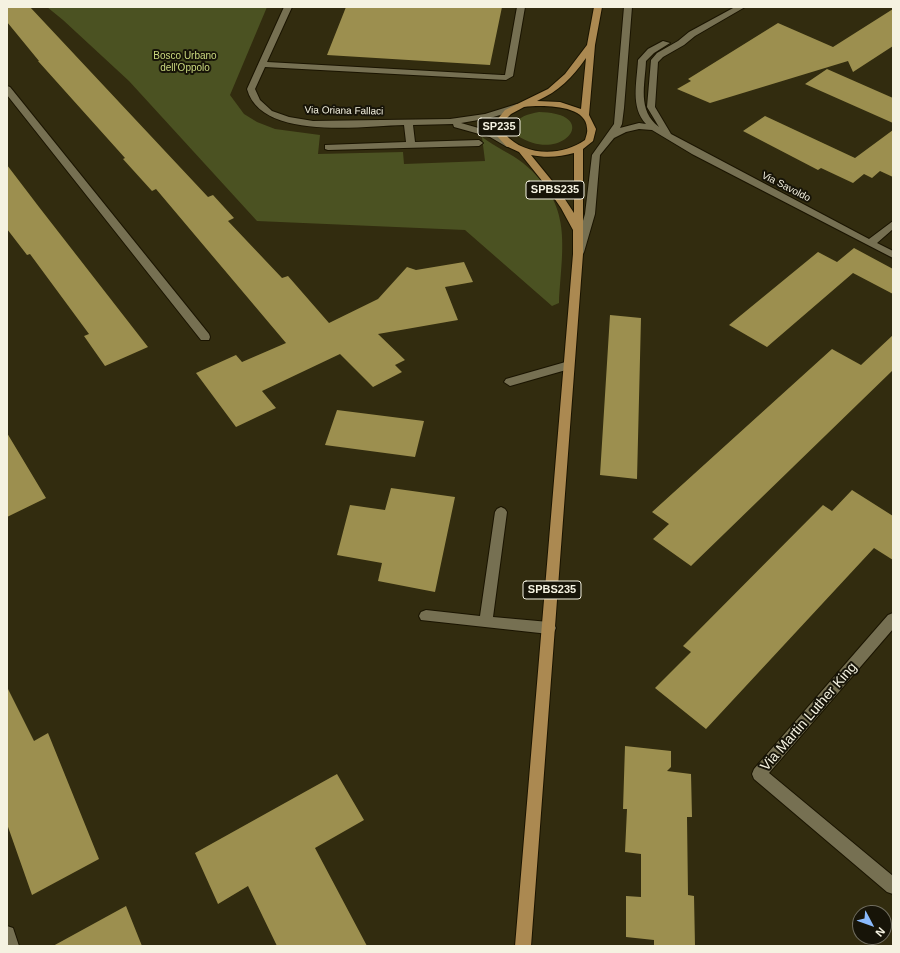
<!DOCTYPE html>
<style>
body{margin:0}
#map{position:relative;width:900px;height:953px;overflow:hidden;background:#322c0f;font-family:Arial,sans-serif}
canvas{display:block}
.frame{position:absolute;inset:0;border:8px solid #f5f2e1;pointer-events:none}
.north{position:absolute;left:852px;top:905px;width:40px;height:40px;box-sizing:border-box;background:#171408;border:1px solid #706d5f;border-radius:50%;rotate:131deg;font-size:11px;font-weight:700;line-height:16px;text-align:center;color:#f5f2e1}
.north::after{content:'';display:block;margin:auto;width:14px;height:18px;background:#8abafc;clip-path:polygon(50% 0,100% 100%,50% 72%,0 100%)}
</style>
<div id="map">
<canvas width="900" height="953"></canvas>
<div class="frame"></div>
<div class="north">N</div>
</div>
<script>
const g = document.querySelector('canvas').getContext('2d');
g.lineJoin = 'round';
function fillPath(path, color) {
  g.fillStyle = color;
  g.fill(path, 'evenodd');
}
function trace(path, color, width, dash) {
  g.strokeStyle = color;
  g.lineWidth = width;
  g.lineCap = dash ? 'butt' : 'round';
  g.setLineDash(dash || []);
  g.stroke(path);
}
function write(font, color, halo, rows, align = 'center') {
  g.font = font + ' Arial,sans-serif';
  g.lineWidth = 4;
  g.setLineDash([]);
  g.textBaseline = 'middle';
  g.strokeStyle = halo;
  g.fillStyle = color;
  for (const [text, x, y, turn = 0] of rows) {
    g.save();
    g.translate(x, y);
    g.rotate((+turn || 0) * Math.PI / 180);
    g.textAlign = isNaN(turn) ? turn : align;
    if (halo) g.strokeText(text, 0, 0);
    g.fillText(text, 0, 0);
    g.restore();
  }
}
fillPath(new Path2D(`
 M 47,7 L 267,7 L 230,95 L 244,114 L 257,122 L 275,129 L 320,135 L 318,154 L 403,152 L 404,164 L 485,161 L 482,137 C 495,147 512,154 523,163 C 574,205 562,245 559,303 L 552,306 L 465,230 L 257,221 L 129,81 L 63,20 Z
 M 539,112 C 603,113 563,165 518,136 L 514,126 C 519,116 528,114 539,112 Z`), '#4b5222');
fillPath(new Path2D(`
 M 7,7 L 30,7 L 208,197 L 213,195 L 234,218 L 228,221 L 282,278 L 288,276 L 329,323 L 378,299 L 407,267 L 416,270 L 464,262 L 473,282 L 445,287 L 458,320 L 378,334 L 405,360 L 395,365 L 402,372 L 373,387 L 340,354 L 262,391 L 276,408 L 236,427 L 196,373 L 236,355 L 242,362 L 286,343 L 156,189 L 152,191 L 123,159 L 125,158 L 38,61 L 39,61 L 7,22 Z
 M 346,7 L 502,7 L 490,65 L 327,55 Z
 M 893,9 L 893,46 L 853,72 L 848,61 L 710,103 L 677,89 L 691,81 L 688,79 L 778,23 L 833,47 Z
 M 827,69 L 893,98 L 893,123 L 805,84 Z
 M 765,116 L 855,158 L 893,130 L 893,177 L 880,171 L 872,178 L 864,174 L 853,183 L 821,168 L 818,170 L 743,131 Z
 M 7,165 L 39,207 L 148,347 L 105,366 L 84,336 L 89,334 L 30,254 L 27,255 L 7,229 Z
 M 854,248 L 893,269 L 893,294 L 853,273 L 767,347 L 729,325 L 818,252 L 837,262 Z
 M 610,315 L 641,318 L 637,479 L 600,475 Z
 M 893,335 L 893,370 L 691,566 L 653,539 L 669,524 L 652,512 L 832,349 L 861,365 Z
 M 337,410 L 424,421 L 415,457 L 325,445 Z
 M 7,433 L 46,498 L 7,517 Z
 M 391,488 L 455,497 L 435,592 L 378,581 L 382,563 L 337,555 L 350,505 L 385,510 Z
 M 852,490 L 893,516 L 893,560 L 874,548 L 706,729 L 655,688 L 691,652 L 683,646 L 823,505 L 832,511 Z
 M 7,687 L 34,741 L 48,733 L 99,859 L 32,895 L 7,824 Z
 M 625,746 L 671,751 L 671,767 L 667,771 L 691,774 L 692,817 L 687,817 L 688,895 L 694,896 L 695,946 L 654,946 L 654,940 L 626,937 L 626,896 L 641,897 L 641,854 L 625,852 L 627,809 L 623,809 Z
 M 337,774 L 364,820 L 315,848 L 367,946 L 277,946 L 248,886 L 218,904 L 195,853 Z
 M 126,906 L 142,946 L 53,946 Z`), '#9c8f4f');
const minor = new Path2D(`
 M 284,7 L 292,7 L 267,62 L 502,75 L 505,75 L 517,7 L 525,7 L 513,76 L 506,80 L 265,67 L 255,89 L 260,100 L 272,111 L 289,117 L 313,121 L 450,119 L 485,114 L 517,104 L 520,105 L 520,109 L 490,118 L 461,123 L 496,133 L 514,145 L 513,147 L 507,147 L 490,137 L 454,127 L 453,124 L 413,125 L 415,142 L 479,140 L 483,143 L 479,146 L 328,150 L 325,149 L 325,145 L 406,142 L 404,125 C 363,126 261,141 247,89 Z
 M 624,7 L 632,7 L 624,108 L 622,124 L 620,128 L 639,123 L 646,124 C 630,107 637,82 638,60 L 648,49 L 663,41 L 670,43 L 654,53 L 646,61 C 645,85 637,110 659,127 L 647,107 L 651,60 L 657,53 L 678,41 L 689,32 L 735,7 L 745,7 L 695,36 L 684,45 L 663,57 L 658,62 L 655,107 L 671,134 L 869,239 L 893,221 L 893,229 L 877,243 L 893,251 L 893,258 L 692,154 L 652,130 L 639,129 L 626,132 L 614,138 L 600,155 L 595,214 L 584,252 L 583,254 L 575,254 L 574,252 L 585,214 L 592,155 L 614,124 Z
 M 7,86 L 10,87 L 209,334 L 210,337 L 209,340 L 201,340 L 7,95 Z
 M 569,361 L 573,362 L 574,365 L 573,368 L 510,386 L 504,382 L 506,379 Z
 M 501,507 L 505,509 L 507,512 L 493,617 L 549,622 L 554,624 L 556,628 L 554,632 L 549,634 L 421,620 L 419,616 L 421,612 L 426,610 L 480,616 L 495,512 L 497,509 Z
 M 893,613 L 893,629 L 769,773 L 893,876 L 893,894 L 887,892 L 754,779 L 752,774 L 754,769 L 888,615 Z
 M 7,926 L 13,928 L 19,946 L 7,946 Z`);
const major = new Path2D(`
 M 594,7 L 602,7 L 595,45 L 589,115 L 596,129 L 593,141 L 583,149 L 583,254 L 531,946 L 515,946 L 573,254 L 573,230 L 561,208 L 543,182 L 519,152 L 506,146 L 497,136 L 496,121 L 505,110 L 548,89 L 565,74 L 587,45 ZM 586,58 L 581,109 L 560,102 L 537,101 C 559,91 572,78 586,58 ZM 524,107 C 540,105 586,104 587,128 C 588,132 586,136 585,140 C 561,157 524,156 505,134 L 504,121 L 511,114 ZM 574,153 L 574,213 L 557,187 L 531,155 C 546,158 560,157 574,153 Z`);
trace(minor, '#1a1400', 2);
trace(major, '#1a1400', 2);
fillPath(minor, '#767052');
fillPath(major, '#ab8951');
write('10px', '#cbd97f', '#171408', [
 ["Bosco Urbano",185,56],
 ["dell'Oppolo",185,68]
]);
write('10px', '#f5f2e1', '#171408', [
 ["Via Oriana Fallaci",344,111,1],
 ["Via Savoldo",786,187,27]
]);
for (const [x, y, w] of [
 [499,127,42],
 [555,190,58],
 [552,590,58]
]) {
  const box = new Path2D();
  box.roundRect(x - w / 2, y - 9, w, 18, 3);
  g.fillStyle = '#171408';
  g.fill(box);
  trace(box, '#f5f2e1', 1);
}
write('bold 11px', '#f5f2e1', null, [
 ["SP235",499,127],
 ["SPBS235",555,190],
 ["SPBS235",552,590]
]);
write('14px', '#f5f2e1', '#171408', [
 ["Via Martin Luther King",809,717,-49]
]);
</script>
